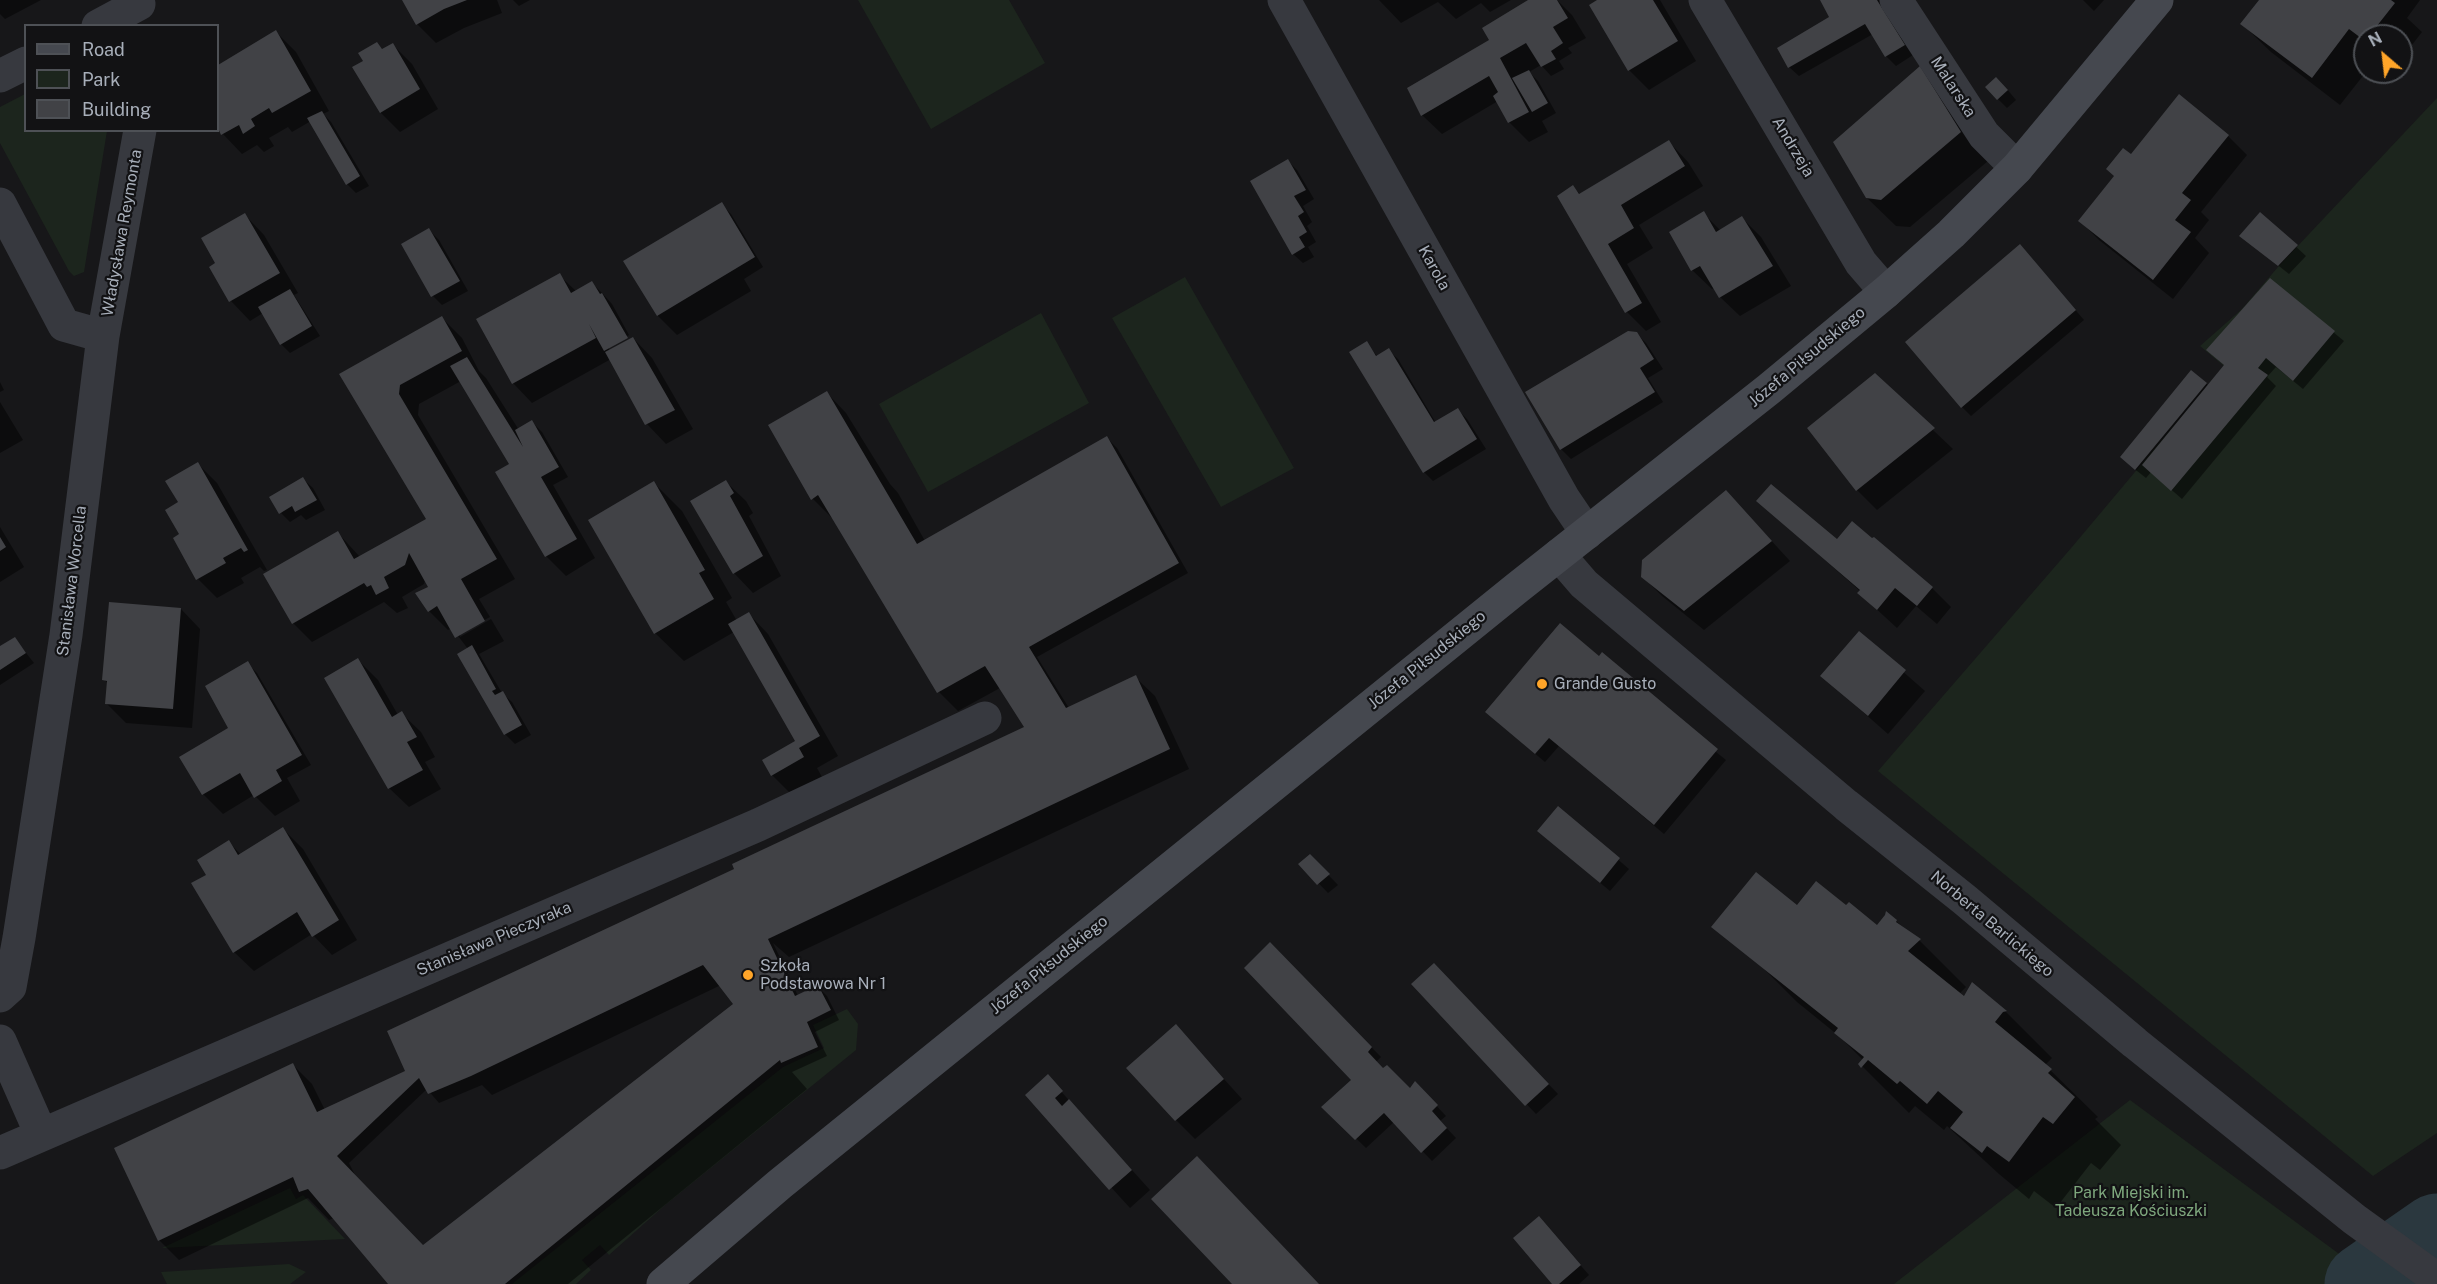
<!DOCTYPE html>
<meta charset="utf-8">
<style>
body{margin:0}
#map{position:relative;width:2437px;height:1284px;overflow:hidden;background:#171719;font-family:"Public Sans",sans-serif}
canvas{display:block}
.legend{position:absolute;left:24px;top:24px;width:195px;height:108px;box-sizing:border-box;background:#121214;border:2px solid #4e5156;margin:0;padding:8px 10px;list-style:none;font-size:18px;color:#a8afba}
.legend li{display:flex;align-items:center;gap:12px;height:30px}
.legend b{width:30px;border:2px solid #4e5156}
.north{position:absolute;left:2353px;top:24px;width:60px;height:60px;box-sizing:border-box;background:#121214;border:2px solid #4e5156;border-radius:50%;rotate:332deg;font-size:16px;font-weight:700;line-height:24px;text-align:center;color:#a8afba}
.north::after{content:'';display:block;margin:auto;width:21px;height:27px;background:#ffa529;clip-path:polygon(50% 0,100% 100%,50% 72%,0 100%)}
</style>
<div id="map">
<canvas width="2437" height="1284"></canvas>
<ul class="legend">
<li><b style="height:8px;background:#45484f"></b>Road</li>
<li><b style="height:16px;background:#1c251d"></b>Park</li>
<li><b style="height:16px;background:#414246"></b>Building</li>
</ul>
<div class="north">N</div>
</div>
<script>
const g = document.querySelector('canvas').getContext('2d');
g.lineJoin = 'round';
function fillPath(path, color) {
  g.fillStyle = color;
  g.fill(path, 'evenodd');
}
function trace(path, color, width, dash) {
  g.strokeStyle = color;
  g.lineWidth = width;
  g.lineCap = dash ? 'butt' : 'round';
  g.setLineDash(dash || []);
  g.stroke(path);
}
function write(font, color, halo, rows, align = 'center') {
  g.font = font + ' "Public Sans",sans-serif';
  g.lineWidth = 4.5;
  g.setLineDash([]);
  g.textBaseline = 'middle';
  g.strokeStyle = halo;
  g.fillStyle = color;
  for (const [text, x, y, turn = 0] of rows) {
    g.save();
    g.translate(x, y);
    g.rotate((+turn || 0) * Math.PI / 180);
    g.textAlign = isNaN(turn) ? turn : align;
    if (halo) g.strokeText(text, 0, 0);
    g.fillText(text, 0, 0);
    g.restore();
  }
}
fillPath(new Path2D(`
 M 858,0 L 1009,0 L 1045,63 L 931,129 Z
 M 25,94 L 26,130 L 107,131 L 84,272 L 74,276 L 69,271 L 0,143 L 0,107 Z
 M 2437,98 L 2437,1133 L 2373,1176 L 1878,771 L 2072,547 L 2224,366 L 2200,346 L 2242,309 L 2278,267 Z
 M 1185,277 L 1294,468 L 1221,507 L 1112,318 Z
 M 1041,313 L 1089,403 L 928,492 L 879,404 Z
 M 847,1009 L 858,1024 L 856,1050 L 664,1206 L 609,1255 L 600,1245 L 582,1260 L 591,1270 L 576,1284 L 512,1284 L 783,1067 L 824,1048 L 813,1025 Z
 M 2130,1100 L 2380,1284 L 1894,1284 Z
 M 290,1188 L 296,1199 L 303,1195 L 345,1239 L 162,1248 Z
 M 289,1264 L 306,1272 L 290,1284 L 167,1284 L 161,1272 Z`), '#1c251d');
fillPath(new Path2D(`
 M 0,0 L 41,0 L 5,19 L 0,14 Z
 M 403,0 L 497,0 L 502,13 L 464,28 L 436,43 L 417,24 Z
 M 513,0 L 530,0 L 519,6 Z
 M 1379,0 L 1511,0 L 1490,12 L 1481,3 L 1456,19 L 1438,2 L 1401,23 Z
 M 1531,0 L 1557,0 L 1572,15 L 1586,38 L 1568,48 L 1572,53 L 1559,61 L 1564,69 L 1551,76 L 1541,65 L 1529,72 L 1538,81 L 1556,113 L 1542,121 L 1548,132 L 1529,142 L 1509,122 L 1498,101 L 1442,134 L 1422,115 Z
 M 1600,0 L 1660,0 L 1696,61 L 1649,90 L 1629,70 L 1591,5 Z
 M 1822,0 L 1879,0 L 1913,55 L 1896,66 L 1886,56 L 1873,34 L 1799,76 L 1789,67 L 1831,17 Z
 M 2083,0 L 2104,0 L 2094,11 Z
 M 2261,0 L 2420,0 L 2407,18 L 2422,32 L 2401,59 L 2401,36 L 2365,36 L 2366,72 L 2340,105 L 2271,52 L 2242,24 Z
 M 276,32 L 296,52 L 329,111 L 323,114 L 331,122 L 369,186 L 356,193 L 347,184 L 311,121 L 292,132 L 288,127 L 269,138 L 274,146 L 264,152 L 257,145 L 242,154 L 223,134 L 218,125 L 218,66 Z
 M 377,44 L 383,50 L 393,45 L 412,64 L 438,109 L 400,132 L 381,113 L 365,61 Z
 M 1920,68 L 1988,161 L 1910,227 L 1896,226 L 1867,198 Z
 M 2006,88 L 2016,100 L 2007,108 L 1998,99 Z
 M 2228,136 L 2247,155 L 2201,212 L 2209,220 L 2195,238 L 2209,253 L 2173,299 L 2099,240 L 2080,221 L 2132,156 Z
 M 1669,142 L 1688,162 L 1703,186 L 1639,225 L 1653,248 L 1627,264 L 1661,322 L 1646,331 L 1627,312 L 1573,187 L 1580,194 Z
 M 1288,161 L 1297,170 L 1314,199 L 1303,206 L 1312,222 L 1307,226 L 1316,242 L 1308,247 L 1314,257 L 1303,263 L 1293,254 Z
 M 721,204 L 731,214 L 763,267 L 744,279 L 751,291 L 677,335 L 658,316 L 625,262 Z
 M 1703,213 L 1721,231 L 1742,218 L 1761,237 L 1791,286 L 1740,316 L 1720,297 L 1715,288 L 1712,289 L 1692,270 Z
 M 2261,214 L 2306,256 L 2289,274 L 2241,236 Z
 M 245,215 L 264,235 L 298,293 L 294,295 L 320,336 L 290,353 L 281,344 L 263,313 L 250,321 L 231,301 L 211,268 L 217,264 Z
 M 429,230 L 439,240 L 468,291 L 442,305 L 433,296 Z
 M 2029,256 L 2084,320 L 1971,416 L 1962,407 Z
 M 559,275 L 577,292 L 592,283 L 602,293 L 612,304 L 629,335 L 609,347 L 609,350 L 633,338 L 652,358 L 693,429 L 666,444 L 647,424 L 611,359 L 532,403 L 513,383 Z
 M 2270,280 L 2344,341 L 2303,389 L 2276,367 L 2267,377 L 2276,386 L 2182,499 L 2151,472 L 2146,478 L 2132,467 L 2192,372 L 2209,386 L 2225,366 L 2217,359 Z
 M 442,318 L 462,338 L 479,371 L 486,378 L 519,430 L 532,422 L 542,432 L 568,477 L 553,485 L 595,558 L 566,576 L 546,556 L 497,472 L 511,464 L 461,381 L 419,404 L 418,415 L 515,579 L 479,599 L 490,617 L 460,633 L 460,637 L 491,619 L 504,641 L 479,654 L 502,693 L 512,702 L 531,735 L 515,744 L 505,734 L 468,649 L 452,628 L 448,630 L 429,611 L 430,588 L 425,580 L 424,584 L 402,597 L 408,608 L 397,613 L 384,602 L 312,642 L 293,623 L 338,533 L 360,557 L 428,520 L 341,374 Z
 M 1636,333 L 1646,343 L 1663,369 L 1648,378 L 1663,402 L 1571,459 L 1561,449 L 1527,393 Z
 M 1366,343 L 1378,357 L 1388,350 L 1398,359 L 1436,423 L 1458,410 L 1467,419 L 1486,449 L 1433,481 L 1424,472 Z
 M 1875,375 L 1953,449 L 1877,510 L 1857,490 L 1809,428 Z
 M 0,382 L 4,390 L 0,392 Z
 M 827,393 L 846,413 L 890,484 L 898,493 L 925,541 L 1107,438 L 1117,448 L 1188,573 L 1037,657 L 1069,708 L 1135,677 L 1155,696 L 1189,769 L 789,957 L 773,943 L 798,996 L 818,987 L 827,996 L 839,1020 L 815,1032 L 827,1056 L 792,1072 L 807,1089 L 568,1284 L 389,1284 L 334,1218 L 329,1220 L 308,1198 L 179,1260 L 159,1240 L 293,1065 L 312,1084 L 325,1110 L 407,1072 L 658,906 L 1026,728 L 1000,688 L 958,711 L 939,692 L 833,517 L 832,518 L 813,499 ZM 721,985 L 740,1012 L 423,1247 L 356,1177 L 349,1163 L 427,1089 L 439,1103 L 482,1085 L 492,1095 Z
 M 0,402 L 23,440 L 0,453 Z
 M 198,464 L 217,483 L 267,570 L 264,571 L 260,567 L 241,578 L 244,583 L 217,598 L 198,579 L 181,535 L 180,503 Z
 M 303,479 L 313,488 L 325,510 L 306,520 L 301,515 L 290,522 L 281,513 Z
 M 726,482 L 746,501 L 753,513 L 749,516 L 781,576 L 753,593 L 734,573 Z
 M 654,483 L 682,511 L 732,598 L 726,602 L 737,621 L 749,614 L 768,634 L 838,756 L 817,768 L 822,777 L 792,795 L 772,775 L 764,760 L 797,741 L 734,632 L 684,661 L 655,633 Z
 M 1758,501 L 1932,588 L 1951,607 L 1937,624 L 1916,606 L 1897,628 L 1859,593 L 1860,591 Z
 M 1745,512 L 1790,561 L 1704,630 L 1662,596 L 1642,576 Z
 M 0,527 L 24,567 L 0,582 Z
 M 181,609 L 200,629 L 192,728 L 126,723 L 106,703 L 108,684 L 104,679 Z
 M 1859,633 L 1925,691 L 1888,734 L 1822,676 Z
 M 15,639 L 34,663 L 0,685 L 0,648 Z
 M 1599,658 L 1726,760 L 1664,834 L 1559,746 L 1545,762 L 1496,721 Z
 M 358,660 L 378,680 L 398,715 L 401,713 L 421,732 L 435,757 L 425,762 L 441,789 L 409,807 L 389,788 Z
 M 247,663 L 257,673 L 311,765 L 287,778 L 300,801 L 275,816 L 254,795 L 223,814 L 203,794 L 181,758 L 231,728 Z
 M 1558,808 L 1629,869 L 1610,891 L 1549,840 Z
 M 283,829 L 303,849 L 357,940 L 332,955 L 312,934 L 254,971 L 234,952 L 208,875 L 229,842 L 241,855 Z
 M 1310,856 L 1338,885 L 1328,893 L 1300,864 Z
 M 1797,907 L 1846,907 L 1877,927 L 1896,921 L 1920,941 L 1966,987 L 1959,994 L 1964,998 L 1972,984 L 2006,1012 L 2052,1058 L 2045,1065 L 2098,1117 L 2095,1119 L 2121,1145 L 2100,1170 L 2091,1163 L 2056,1208 L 2034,1191 L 2029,1199 L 1999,1174 L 1947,1126 L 1944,1130 L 1915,1106 L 1909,1113 L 1860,1064 L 1863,1060 L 1839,1036 L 1797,1002 L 1759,964 Z
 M 1270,944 L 1381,1057 L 1376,1062 L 1384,1070 L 1410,1090 L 1415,1083 L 1446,1116 L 1440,1121 L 1456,1138 L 1432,1161 L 1394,1122 L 1366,1148 L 1324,1107 L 1353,1080 Z
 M 1434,965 L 1558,1094 L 1536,1114 L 1413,985 Z
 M 1176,1026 L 1242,1099 L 1195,1139 L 1176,1120 Z
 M 1048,1077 L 1150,1190 L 1130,1208 L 1027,1095 Z
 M 1548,1228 L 1589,1275 L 1579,1284 L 1554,1284 Z`), '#0007');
trace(new Path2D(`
 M 2365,1284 L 2437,1234`), '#2b383f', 81);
fillPath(new Path2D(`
 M 402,0 L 467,0 L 444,9 L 416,25 Z
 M 1528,0 L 1557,0 L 1568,18 L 1553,27 L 1563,43 L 1551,51 L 1556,59 L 1541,67 L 1526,43 L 1500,58 L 1529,112 L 1508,123 L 1493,96 L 1498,92 L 1489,76 L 1421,116 L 1407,88 L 1489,40 L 1482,28 Z
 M 1597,0 L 1653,0 L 1678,41 L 1628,71 L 1589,5 Z
 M 1820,0 L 1877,0 L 1905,45 L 1885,57 L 1865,24 L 1788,68 L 1777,48 L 1829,17 Z
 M 2259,0 L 2391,0 L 2395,3 L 2369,36 L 2365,36 L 2365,41 L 2349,29 L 2312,78 L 2240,24 Z
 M 276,30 L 311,91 L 272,113 L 269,108 L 251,119 L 255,126 L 243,134 L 239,125 L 221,135 L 218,128 L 218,65 Z
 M 377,42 L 382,49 L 393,43 L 420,89 L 380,113 L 352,67 L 363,61 L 358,53 Z
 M 1920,66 L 1961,132 L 1881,200 L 1866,198 L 1833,142 Z
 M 1529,70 L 1548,103 L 1532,112 L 1512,78 Z
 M 1996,77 L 2008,90 L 1997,100 L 1985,87 Z
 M 2179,94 L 2229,135 L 2182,193 L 2191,200 L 2175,220 L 2191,232 L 2153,280 L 2078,221 L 2114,176 L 2106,169 L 2123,148 L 2131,154 Z
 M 322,111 L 360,176 L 346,185 L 307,118 Z
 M 1669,140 L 1685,166 L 1621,205 L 1634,228 L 1608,244 L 1642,303 L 1625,313 L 1557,196 L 1573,185 L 1579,194 Z
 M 1288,159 L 1306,190 L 1294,196 L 1304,212 L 1298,216 L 1307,232 L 1299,237 L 1305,247 L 1292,255 L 1250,181 Z
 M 722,202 L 755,257 L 657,316 L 623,261 Z
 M 1704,211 L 1716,232 L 1742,216 L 1773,266 L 1719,298 L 1700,266 L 1691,271 L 1669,232 Z
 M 2260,212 L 2298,245 L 2278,266 L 2239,236 Z
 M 245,213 L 280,273 L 229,302 L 209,267 L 215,263 L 201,238 Z
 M 429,228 L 460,281 L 431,297 L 401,244 Z
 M 2020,244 L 2076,310 L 1961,408 L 1905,342 Z
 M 560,273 L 571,293 L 592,281 L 600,294 L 602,293 L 628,338 L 604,351 L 589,324 L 596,338 L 512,384 L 476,319 Z
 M 2270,278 L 2335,331 L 2293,381 L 2266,358 L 2258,368 L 2268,375 L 2171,491 L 2142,465 L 2224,365 L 2206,350 Z
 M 290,289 L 312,326 L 280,345 L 258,307 Z
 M 442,316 L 462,351 L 400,385 L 399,394 L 497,559 L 461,579 L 485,621 L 455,638 L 437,606 L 428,612 L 415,593 L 428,587 L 409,553 L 405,565 L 384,577 L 389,588 L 376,595 L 371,585 L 367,587 L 364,583 L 292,624 L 263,574 L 338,531 L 354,559 L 426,519 L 339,374 Z
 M 1628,331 L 1637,332 L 1654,359 L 1640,368 L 1655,392 L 1560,450 L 1525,392 Z
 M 633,337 L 675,410 L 645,425 L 605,352 Z
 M 1367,341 L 1376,356 L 1389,348 L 1434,422 L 1458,408 L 1477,439 L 1423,473 L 1349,352 Z
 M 467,357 L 523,447 L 515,430 L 532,420 L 559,467 L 541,477 L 577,539 L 545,557 L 495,472 L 509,464 L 450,366 Z
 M 2191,370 L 2207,383 L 2135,470 L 2120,457 Z
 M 1875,373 L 1935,428 L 1856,491 L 1807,428 Z
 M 827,391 L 917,544 L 1107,436 L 1179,563 L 1029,647 L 1066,708 L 1136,675 L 1170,749 L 768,939 L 795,996 L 818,985 L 831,1010 L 807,1022 L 818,1047 L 781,1063 L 780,1060 L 505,1284 L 388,1284 L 308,1189 L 299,1192 L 293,1177 L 158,1241 L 114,1148 L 293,1063 L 317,1112 L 405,1071 L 387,1031 L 734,869 L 732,864 L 1024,727 L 985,666 L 937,693 L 818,495 L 811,500 L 768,425 ZM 703,965 L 733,1004 L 423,1245 L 337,1156 L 419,1078 L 428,1094 L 471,1076 Z
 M 198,462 L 248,550 L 244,552 L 241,548 L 223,558 L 226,563 L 196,580 L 173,538 L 179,534 L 165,510 L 178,502 L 165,481 Z
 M 303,477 L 317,500 L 295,512 L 292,506 L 279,514 L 269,497 Z
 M 726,480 L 734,493 L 730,496 L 763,556 L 733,574 L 690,501 Z
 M 654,481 L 705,570 L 699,573 L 714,599 L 654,634 L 588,520 Z
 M 1771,484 L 1837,539 L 1852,521 L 1872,538 L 1874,537 L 1933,587 L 1917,606 L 1895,588 L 1877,610 L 1857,593 L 1860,590 L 1756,501 Z
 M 1726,490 L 1772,541 L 1684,611 L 1641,577 L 1642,560 Z
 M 0,537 L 6,547 L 0,551 Z
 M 109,602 L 181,608 L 173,709 L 105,704 L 107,681 L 102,680 Z
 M 749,612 L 820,736 L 799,748 L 804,757 L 771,776 L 762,760 L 795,741 L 728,624 Z
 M 1560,623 L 1599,656 L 1602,652 L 1718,749 L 1654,825 L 1549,738 L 1535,754 L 1485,712 Z
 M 1859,631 L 1906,670 L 1868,716 L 1820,676 Z
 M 15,637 L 26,653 L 0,670 L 0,646 Z
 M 472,645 L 496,689 L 492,691 L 495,695 L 503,691 L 522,725 L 504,735 L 457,654 Z
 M 358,658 L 392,717 L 402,711 L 417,737 L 407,742 L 423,770 L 388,789 L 324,678 Z
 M 248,661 L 302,755 L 276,770 L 282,781 L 254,798 L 240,773 L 202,795 L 179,757 L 228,728 L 205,686 Z
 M 1558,806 L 1620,858 L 1600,883 L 1537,831 Z
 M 283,827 L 339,920 L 312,937 L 297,912 L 233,953 L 191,883 L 206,875 L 197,860 L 229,840 L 238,855 Z
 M 1310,854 L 1330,874 L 1317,885 L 1298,864 Z
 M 1756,872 L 1797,905 L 1816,881 L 1846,905 L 1849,902 L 1877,925 L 1885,915 L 1886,911 L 1897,920 L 1896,922 L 1921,939 L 1908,951 L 1964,996 L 1972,982 L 2007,1011 L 2003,1012 L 1995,1022 L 2052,1069 L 2048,1073 L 2075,1097 L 2053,1124 L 2043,1117 L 2009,1162 L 1987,1146 L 1982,1153 L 1950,1128 L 1963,1112 L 1938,1091 L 1927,1104 L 1900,1081 L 1897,1084 L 1868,1060 L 1861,1068 L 1858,1064 L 1864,1057 L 1834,1033 L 1838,1028 L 1711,927 Z
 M 1270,942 L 1372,1047 L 1368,1052 L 1383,1068 L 1387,1065 L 1410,1088 L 1415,1081 L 1438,1105 L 1432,1111 L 1447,1128 L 1421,1153 L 1384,1113 L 1355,1140 L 1321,1107 L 1351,1080 L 1244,968 Z
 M 1434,963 L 1549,1084 L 1525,1106 L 1411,984 Z
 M 1176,1024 L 1224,1079 L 1175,1121 L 1126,1068 Z
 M 1048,1074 L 1063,1091 L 1055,1098 L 1062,1106 L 1069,1099 L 1132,1170 L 1109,1190 L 1025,1095 Z
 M 1197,1156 L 1319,1284 L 1232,1284 L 1151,1199 Z
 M 1539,1216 L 1581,1265 L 1559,1284 L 1552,1284 L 1513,1238 Z`), '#414246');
trace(new Path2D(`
 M 1284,0 L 1564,499 L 1587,533
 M 1705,0 L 1861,263 L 1886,292
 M 1896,0 L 1984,135 L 2017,168
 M 98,26 L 139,4
 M 0,76 L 26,63
 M 0,204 L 64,325 L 103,336
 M 1559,555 L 1584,584 L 1846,805 L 1965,900 L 2135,1043 L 2354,1219 L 2437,1279
 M 0,996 L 10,987 L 19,938 L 66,635 L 103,336 L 140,130
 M 0,1041 L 41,1134
 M 0,1153 L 758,825 L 985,718`), '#37393f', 33);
trace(new Path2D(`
 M 663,1284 L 780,1184 L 1517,588 L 1769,389 L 1886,292 L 1951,234 L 2017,168 L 2157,0`), '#45484f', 33);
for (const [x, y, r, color] of [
 [1542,684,6,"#ffa529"],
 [748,975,6,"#ffa529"]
]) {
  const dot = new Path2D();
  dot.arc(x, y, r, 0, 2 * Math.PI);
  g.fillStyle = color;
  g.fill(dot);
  trace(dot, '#121214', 2);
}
write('16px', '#a8afba', '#121214', [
 ["Malarska",1953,87,57],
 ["Andrzeja",1793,147,59],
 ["Władysława Reymonta",122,233,-80],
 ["Karola",1434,268,61],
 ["Józefa Piłsudskiego",1807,357,-40],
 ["Stanisława Worcella",72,581,-83],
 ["Józefa Piłsudskiego",1427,660,-39],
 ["Norberta Barlickiego",1992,924,40],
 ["Stanisława Pieczyraka",494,939,-23],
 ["Józefa Piłsudskiego",1049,965,-39]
]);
write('16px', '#a8afba', '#121214', [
 ["Grande Gusto",1554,684],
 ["Szkoła",760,966],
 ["Podstawowa Nr 1",760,984]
], 'left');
write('16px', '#7ea77d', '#121214', [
 ["Park Miejski im.",2131,1193],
 ["Tadeusza Kościuszki",2131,1211]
]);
</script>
